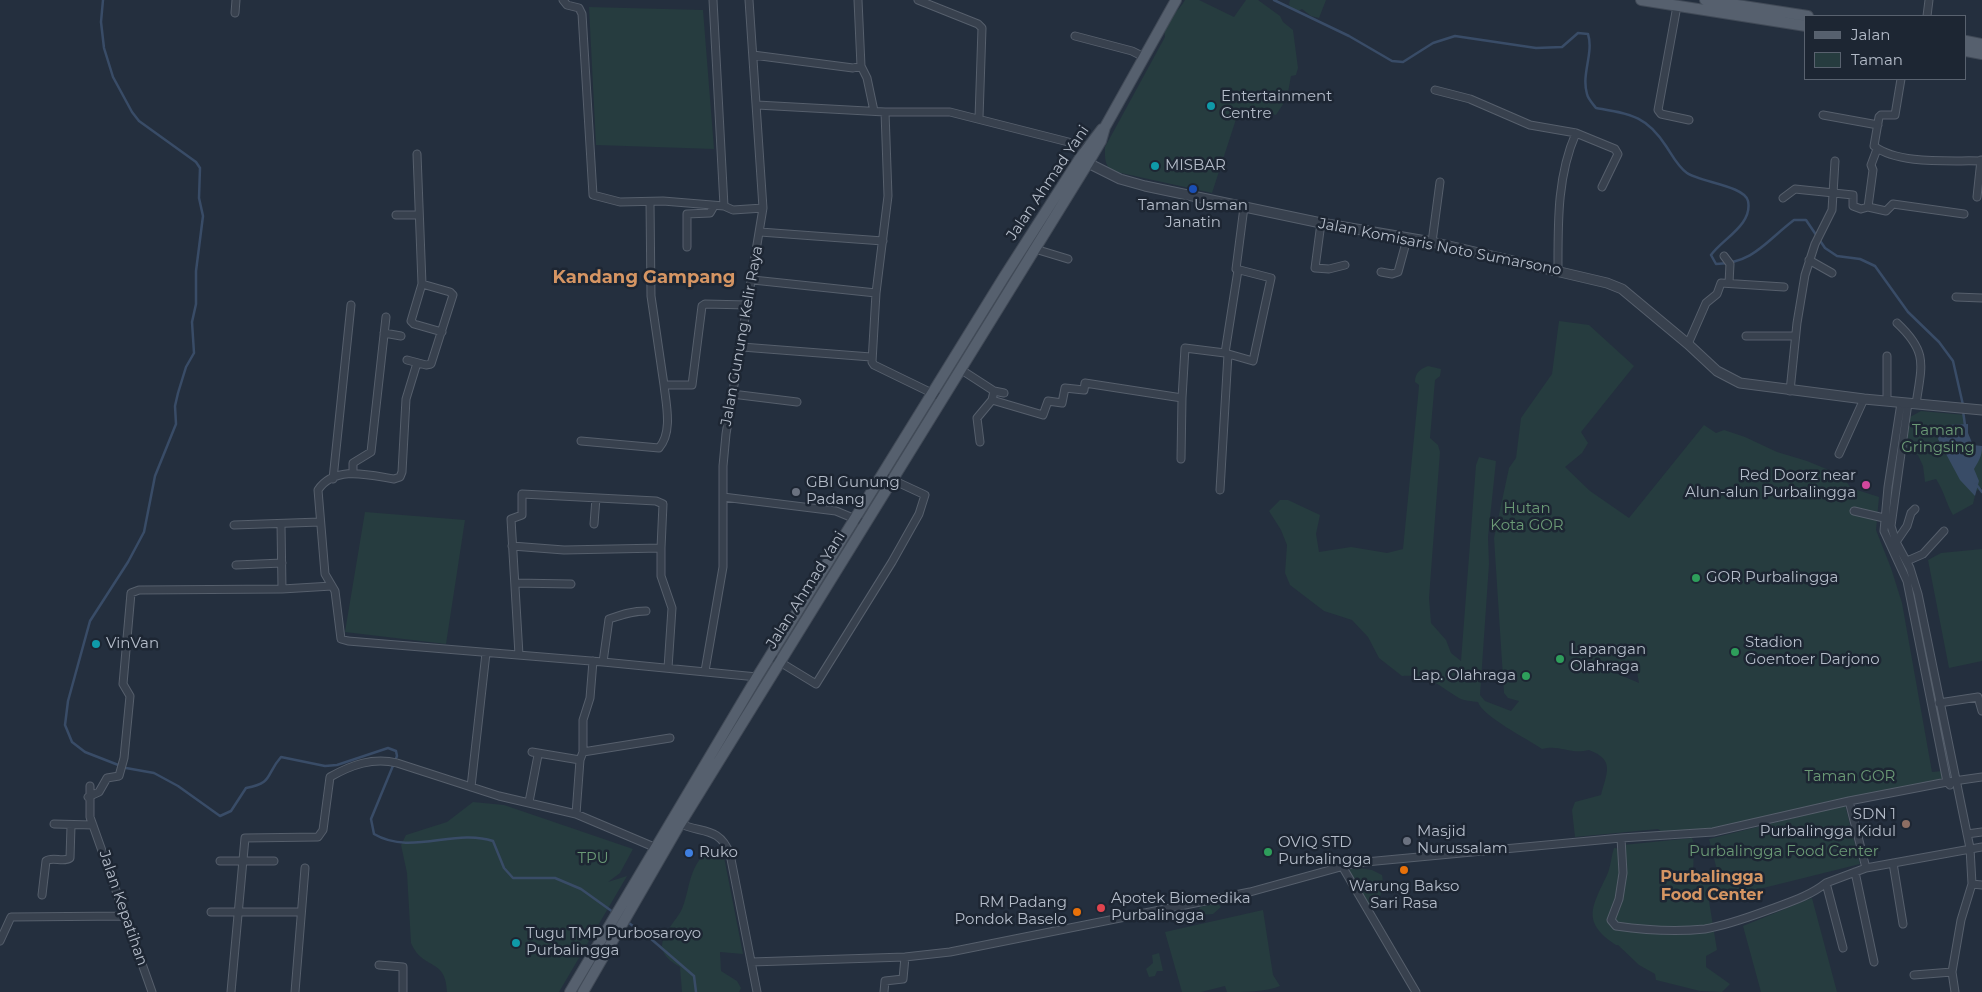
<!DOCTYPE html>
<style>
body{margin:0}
#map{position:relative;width:1982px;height:992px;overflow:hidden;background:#242f3e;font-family:Montserrat,sans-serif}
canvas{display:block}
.legend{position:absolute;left:1804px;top:15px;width:162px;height:65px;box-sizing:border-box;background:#1d2633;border:1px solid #59626f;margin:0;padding:6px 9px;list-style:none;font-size:15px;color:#b4bcc9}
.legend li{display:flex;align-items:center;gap:10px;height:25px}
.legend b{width:25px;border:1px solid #59626f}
</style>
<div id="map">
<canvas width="1982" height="992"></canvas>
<ul class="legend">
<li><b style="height:6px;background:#56606e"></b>Jalan</li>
<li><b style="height:14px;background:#263c3f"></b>Taman</li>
</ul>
</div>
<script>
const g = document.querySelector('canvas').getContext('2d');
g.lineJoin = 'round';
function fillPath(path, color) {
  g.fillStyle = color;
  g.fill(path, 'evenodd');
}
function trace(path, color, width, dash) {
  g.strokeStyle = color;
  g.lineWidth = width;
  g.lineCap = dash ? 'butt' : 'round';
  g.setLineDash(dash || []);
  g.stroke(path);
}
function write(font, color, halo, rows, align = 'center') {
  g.font = font + ' Montserrat,sans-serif';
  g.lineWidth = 5;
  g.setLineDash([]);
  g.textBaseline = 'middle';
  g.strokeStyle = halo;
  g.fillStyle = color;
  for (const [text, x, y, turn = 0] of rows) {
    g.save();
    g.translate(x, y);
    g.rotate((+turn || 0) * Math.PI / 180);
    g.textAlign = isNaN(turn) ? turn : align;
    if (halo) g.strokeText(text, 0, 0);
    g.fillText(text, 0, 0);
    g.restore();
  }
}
fillPath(new Path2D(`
 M 1185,0 L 1199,0 L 1234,17 L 1246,0 L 1258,0 L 1280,16 L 1283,22 L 1293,30 L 1298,68 L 1296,75 L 1291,76 L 1287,98 L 1276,115 L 1240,107 L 1212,193 L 1112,171 C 1104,164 1105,158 1105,147 L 1165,37 C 1162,20 1178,13 1185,0 Z
 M 1290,0 L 1326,0 L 1319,18 L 1311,16 L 1302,9 L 1296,12 L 1291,9 L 1289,4 Z
 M 589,7 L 703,10 L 714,149 L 596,145 Z
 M 1559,321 L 1589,325 L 1634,366 L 1581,432 L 1588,443 L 1582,453 L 1565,467 L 1590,491 L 1629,518 L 1704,425 L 1716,433 L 1724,430 L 1745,437 L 1777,452 L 1807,461 L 1841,475 L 1851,488 L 1879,497 L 1876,530 L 1891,568 L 1902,603 L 1932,772 L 1943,771 L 1946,778 L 1724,828 L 1663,833 L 1658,829 L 1575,837 L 1572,810 L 1575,802 L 1601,795 C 1607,772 1615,760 1589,750 C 1570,755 1560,744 1542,749 C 1528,739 1483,717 1478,702 C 1472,701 1464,701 1459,698 C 1437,685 1430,674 1402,676 L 1379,658 L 1368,637 L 1352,620 L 1324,611 L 1290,585 L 1285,573 L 1287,545 L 1281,530 L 1269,511 L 1280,500 L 1288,500 L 1320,515 L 1316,534 L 1319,552 L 1351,547 L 1387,553 L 1403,549 L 1418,397 L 1419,385 L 1415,382 C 1415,373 1420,369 1428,366 L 1441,369 L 1440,376 L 1435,380 L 1430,438 L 1438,445 L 1440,452 L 1429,598 L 1431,623 L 1446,640 L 1451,653 L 1461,661 L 1476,465 L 1479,457 L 1496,461 L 1488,537 L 1489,564 L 1480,695 L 1485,701 L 1511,711 L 1519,701 L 1508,698 L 1504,693 L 1494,538 L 1509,468 L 1516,458 L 1521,418 L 1552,374 ZM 1633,667 L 1637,672 L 1639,683 L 1611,671 Z
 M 1921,411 L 1965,415 L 1963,431 L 1973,448 L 1982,449 L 1982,488 L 1976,491 L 1973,504 L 1953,515 C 1946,503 1944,491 1936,479 L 1925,482 L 1923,466 L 1918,455 L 1910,452 L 1906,445 L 1910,417 Z
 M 365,512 L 465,520 L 446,644 L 345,632 Z
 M 1982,549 L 1982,661 L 1949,668 L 1928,560 L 1941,553 Z
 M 473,802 L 504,805 L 633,849 L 620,873 L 608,882 L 627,876 L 559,992 L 447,992 C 446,957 423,971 411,943 L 407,873 L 401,845 L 406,835 L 447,822 Z
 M 1845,805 L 1860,864 L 1723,898 L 1722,892 L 1709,901 L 1717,950 L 1706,956 L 1706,967 L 1730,984 L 1722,992 L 1700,991 L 1656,980 L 1655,974 L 1639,965 L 1618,945 L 1616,945 C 1581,922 1592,907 1607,875 C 1611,866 1611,857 1614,848 L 1626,849 L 1623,845 L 1692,838 L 1694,843 L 1693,879 L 1701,879 L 1709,873 L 1718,874 L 1709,839 Z
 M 704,854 L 720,854 L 724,857 L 743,954 L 720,952 L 721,971 L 737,981 L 741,988 L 739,992 L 682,992 L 680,967 C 674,963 666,959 663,951 C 658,938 675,922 681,911 C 690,892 687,873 704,854 Z
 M 1358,868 L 1372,870 L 1382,875 C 1385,889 1379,906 1366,915 L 1348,885 L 1350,869 Z
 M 1812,898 L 1837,992 L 1761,992 L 1743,926 Z
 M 1217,903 L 1221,907 L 1213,914 L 1201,915 L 1197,912 L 1200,907 Z
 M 1263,910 L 1273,975 L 1280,986 C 1266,992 1244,992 1227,992 L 1225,986 L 1201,992 L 1182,992 L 1165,932 Z
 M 1159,953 L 1163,971 L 1157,971 L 1155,976 L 1149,977 L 1146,969 L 1153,963 L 1152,955 Z`), '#263c3f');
fillPath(new Path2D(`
 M 1968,424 L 1968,433 L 1973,445 L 1982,446 C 1982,457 1979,460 1974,469 L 1979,481 L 1975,496 L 1960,480 L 1938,439 L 1940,430 L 1948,425 Z`), '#394c67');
trace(new Path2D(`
 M 103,0 L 101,22 L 104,48 L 113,77 L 132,112 L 139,121 L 196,162 L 200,168 L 199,198 L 203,216 L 196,271 L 196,304 L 192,322 L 194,353 L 186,367 L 178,393 L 175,406 L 176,424 L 155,476 L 144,532 L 128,562 L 90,621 L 68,701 L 65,725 L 72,742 L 85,752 L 126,768 L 154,773 L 178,786 L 220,816 L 231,811 L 246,788 C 274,783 265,775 281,757 L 325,766 L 337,765 L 388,748 L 396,751 L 397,756 L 371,819 L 374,834 C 411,856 455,828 493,841 L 504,868 L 513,878 L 555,878 L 581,889 L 613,912
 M 1274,0 L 1349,36 L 1392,61 L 1403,62 L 1433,43 L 1455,36 L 1536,48 L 1562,47 L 1578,33 L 1588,34 C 1594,53 1581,74 1587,94 C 1588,99 1593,104 1596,108 C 1630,114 1646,115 1666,146 C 1672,155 1678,167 1687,173 C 1700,182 1745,186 1748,201 C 1753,225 1722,239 1711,255 L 1716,264 C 1754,263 1766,241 1794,220 L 1806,220 L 1825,248 L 1837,256 L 1860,259 L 1875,266 L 1908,312 L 1939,342 L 1953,361 L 1963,405
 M 1963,411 L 1965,425
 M 1976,484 L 1982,492
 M 626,921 L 650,938 L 694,976 L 696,992`), '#394c67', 2.5);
const minor = new Path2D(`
 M 563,0 L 567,5 L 579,8 L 582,14 L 593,195 L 620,202 L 663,201 L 724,206
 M 713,0 L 724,206 L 733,210 L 763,208
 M 918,0 L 978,24 L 982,28 L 979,118
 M 1677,6 L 1658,110 L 1661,114 L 1689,120
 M 235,13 L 236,0
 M 1927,16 L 1929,0
 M 1075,36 L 1132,51 L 1144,57
 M 753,55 L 853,68 L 861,66 L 858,0
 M 861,66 L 867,78 L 874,111
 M 1901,79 L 1895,115 L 1881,115 L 1879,117 L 1874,146 C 1899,165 1951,160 1982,161
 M 1435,90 L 1470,99 L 1530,125 L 1576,133 L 1615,149 L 1618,154 L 1602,187
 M 757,105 L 885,112 L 950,112 L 1092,148
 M 885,112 L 888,196 L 876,293 L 872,362 L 874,365 L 942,398
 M 1823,115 L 1878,125
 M 1977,197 L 1981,160
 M 1783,198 L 1795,189 L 1853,195 L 1853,206 L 1861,209 L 1868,207 L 1886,211 L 1893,204 L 1964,214
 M 650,202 L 651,296 L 664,385 L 692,385 L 702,306 L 705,304 L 748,305
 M 1868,207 L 1873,170 L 1871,165 L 1877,149
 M 396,215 L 419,215
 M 1321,223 L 1315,268 L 1329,269 L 1345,265
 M 760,232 L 883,241
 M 1432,242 L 1440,182
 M 687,247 L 687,214 L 710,213 L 714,206
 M 1035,249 L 1068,259
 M 1724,256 L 1730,264 L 1729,283
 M 1809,260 L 1832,273
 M 1558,270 C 1558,223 1557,176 1576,133
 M 1381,272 L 1392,274 L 1398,272 L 1407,239
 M 753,280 L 876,293
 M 422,284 L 411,321 L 414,324 L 442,332
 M 1956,297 L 1982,298
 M 1897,323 C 1928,352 1922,364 1916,404
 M 384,333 L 401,336
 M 1746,336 L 1795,336
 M 1688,344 L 1706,303 L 1717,294 L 1721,283 L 1784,287
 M 742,347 L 871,357
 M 1225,353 L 1238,270
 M 1887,356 L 1887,401
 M 407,360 L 426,365 L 431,364 L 453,295 L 450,292 L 422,284 L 417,154
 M 417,363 L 406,399 L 402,472 L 400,477 L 394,479 C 369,475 335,465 318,490 L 325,574 L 335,591 L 341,639 L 348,641 L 603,662 L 757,677
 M 960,369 L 994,391 L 1004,393
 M 994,391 L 992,400 L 1043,415 L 1048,401 L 1062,403 L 1065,388 L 1084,390 L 1085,383 L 1182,398 L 1185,348 L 1225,353 L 1253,361 L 1271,278 L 1236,269 L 1244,207
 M 1790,391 L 1797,323 L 1805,275 L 1815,244 L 1832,210 L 1835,161
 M 732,394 L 797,402
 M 1901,403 L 1888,487 L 1884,531 L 1907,581 L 1947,782 L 1950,785
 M 1908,403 L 1891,526 L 1896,542 L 1910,568 L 1918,594 L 1970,848 L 1972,884 L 1961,920 L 1952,972 L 1955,992
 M 581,441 L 659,448 C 673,432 666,404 664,385
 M 980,442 L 977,418 L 992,400
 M 1839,454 L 1864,399
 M 1181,459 L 1182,398
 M 353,473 L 353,463 L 371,452 L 386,317
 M 333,479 L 351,305
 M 1220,490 L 1228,354
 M 723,497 L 836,511 L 865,523
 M 1854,511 L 1884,518
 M 281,524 L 282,589
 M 594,524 L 596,498
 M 234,525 L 320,522
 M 1896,542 L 1907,526 L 1911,513 L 1915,509
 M 512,546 L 564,550 L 661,548 L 663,504 L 656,501 L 522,494 L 522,515 L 511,519 L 519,655
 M 661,548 L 661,576 L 672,608 L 668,668
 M 1907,561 L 1923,554 L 1944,531
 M 236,565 L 282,563
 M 515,583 L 571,584
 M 770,656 L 816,684 L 892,562 L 919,514 L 925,495 L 882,475
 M 593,661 L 590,698 L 583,720 L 583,752 L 670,738
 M 603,662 L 609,619 C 621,615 632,611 646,611
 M 705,671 L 723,567 L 723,466 L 726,434 L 763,208 L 749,0
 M 1939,703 L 1978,697 L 1982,711
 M 532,752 L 580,760 L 583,752
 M 90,786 L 90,817 L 152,992
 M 471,787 L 486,653
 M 88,797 L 99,792 L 107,778 L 119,776 L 124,758 L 130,696 L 123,684 L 131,593 L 139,590 L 282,589 L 332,586
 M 1849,801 L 1866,868 L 1982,847
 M 529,802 L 538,755
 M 576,814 L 580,760
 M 678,823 C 702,834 719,826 730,854 L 757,992
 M 54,824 L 93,825
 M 1967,834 L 1982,832
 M 1621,838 L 1623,873 L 1619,899 L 1611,920 L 1616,926 C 1644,930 1676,932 1705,929 C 1729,925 1752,916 1774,908 C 1793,901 1811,895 1826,883
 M 220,861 L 274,861
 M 1893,863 L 1903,924
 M 1342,866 L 1416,992
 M 1855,872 L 1874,962
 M 1972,884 L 1982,885
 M 42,895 L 46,861 C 53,856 63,863 70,858 L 71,826
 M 211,912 L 300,912
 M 0,941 L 11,917 L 126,916
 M 1843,948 L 1826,883 L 1866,868
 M 751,962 L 905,957 L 950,952 L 1250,892 L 1355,863 L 1621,838 L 1713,832 L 1849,801 L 1947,782 L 1982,777
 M 379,965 L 403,967 L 403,992
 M 1914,975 L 1952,972
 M 231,992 L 245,838 L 318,837 L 323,830 L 330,777 C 351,765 373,757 397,763 L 499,796 L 576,814 L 654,847
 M 295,992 L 305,868
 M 884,992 L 885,981 L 903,979 L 905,957`);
const tertiary = new Path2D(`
 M 1082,160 L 1120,179 L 1145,186 L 1321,223 L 1432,242 L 1607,283 L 1622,289 L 1688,344 L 1717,371 L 1740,383 L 1864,399 L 1982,410`);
const primary = new Path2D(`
 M 1641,0 L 1806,26
 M 1705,0 L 1808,16
 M 1966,41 L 1982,44
 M 1966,51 L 1982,54
 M 570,992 L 757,677 L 1004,277 L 1080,158 L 1102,129
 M 583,992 L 680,824 L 1088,163 L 1101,141 L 1105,127 L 1176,0`);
trace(minor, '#565f6c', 9);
trace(tertiary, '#565f6c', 11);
trace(primary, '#414a57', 12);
trace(minor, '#38414e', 7);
trace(tertiary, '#38414e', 9);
trace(primary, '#56606e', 10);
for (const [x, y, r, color] of [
 [1211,106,5,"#0f9aa8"],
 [1155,166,5,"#0f9aa8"],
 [1193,189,5,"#1a4fb4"],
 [1866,485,5,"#d1479c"],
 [796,492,5,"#6b7280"],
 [1696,578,5,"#2e9e5b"],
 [96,644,5,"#0f9aa8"],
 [1735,652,5,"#2e9e5b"],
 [1560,659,5,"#2e9e5b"],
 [1526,676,5,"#2e9e5b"],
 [1906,824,5,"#8d6e63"],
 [1407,841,5,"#6b7280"],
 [1268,852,5,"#2e9e5b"],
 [689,853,5,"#3f7fe0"],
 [1404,870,5,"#e8710a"],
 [1101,908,5,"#e0444e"],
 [1077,912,5,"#e8710a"],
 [516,943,5,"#0f9aa8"]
]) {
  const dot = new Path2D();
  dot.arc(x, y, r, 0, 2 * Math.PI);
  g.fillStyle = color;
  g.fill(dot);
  trace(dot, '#1d2633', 2);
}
write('15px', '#b4bcc9', '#1d2633', [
 ["Entertainment",1221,97],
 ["Centre",1221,114],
 ["MISBAR",1165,166],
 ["Taman Usman",1193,206,"center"],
 ["Janatin",1193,223,"center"],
 ["Red Doorz near",1856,476,"right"],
 ["Alun-alun Purbalingga",1856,493,"right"],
 ["GBI Gunung",806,483],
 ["Padang",806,500],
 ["GOR Purbalingga",1706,578],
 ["Stadion",1745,643],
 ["Goentoer Darjono",1745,660],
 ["VinVan",106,644],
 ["Lapangan",1570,650],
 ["Olahraga",1570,667],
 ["Lap. Olahraga",1516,676,"right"],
 ["SDN 1",1896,815,"right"],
 ["Purbalingga Kidul",1896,832,"right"],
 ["Masjid",1417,832],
 ["Nurussalam",1417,849],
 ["OVIQ STD",1278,843],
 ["Purbalingga",1278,860],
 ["Ruko",699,853],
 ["Warung Bakso",1404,887,"center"],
 ["Sari Rasa",1404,904,"center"],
 ["Apotek Biomedika",1111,899],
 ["Purbalingga",1111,916],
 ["RM Padang",1067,903,"right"],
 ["Pondok Baselo",1067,920,"right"],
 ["Tugu TMP Purbosaroyo",526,934],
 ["Purbalingga",526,951]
], 'left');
write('15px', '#b4bcc9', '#1d2633', [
 ["Jalan Ahmad Yani",1048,183,-56],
 ["Jalan Komisaris Noto Sumarsono",1440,247,11],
 ["Jalan Gunung Kelir Raya",742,336,-80],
 ["Jalan Ahmad Yani",806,590,-58],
 ["Jalan Kepatihan",123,908,71]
]);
write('15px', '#6b9a76', '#1d2633', [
 ["Taman",1938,431],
 ["Gringsing",1938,448],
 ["Hutan",1527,509],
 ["Kota GOR",1527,526],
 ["Taman GOR",1850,777],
 ["Purbalingga Food Center",1784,852],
 ["TPU",593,859]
]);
write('bold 16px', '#d59563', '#1d2633', [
 ["Purbalingga",1712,877],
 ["Food Center",1712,895]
]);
write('bold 18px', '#d59563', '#1d2633', [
 ["Kandang Gampang",644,278]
]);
</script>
